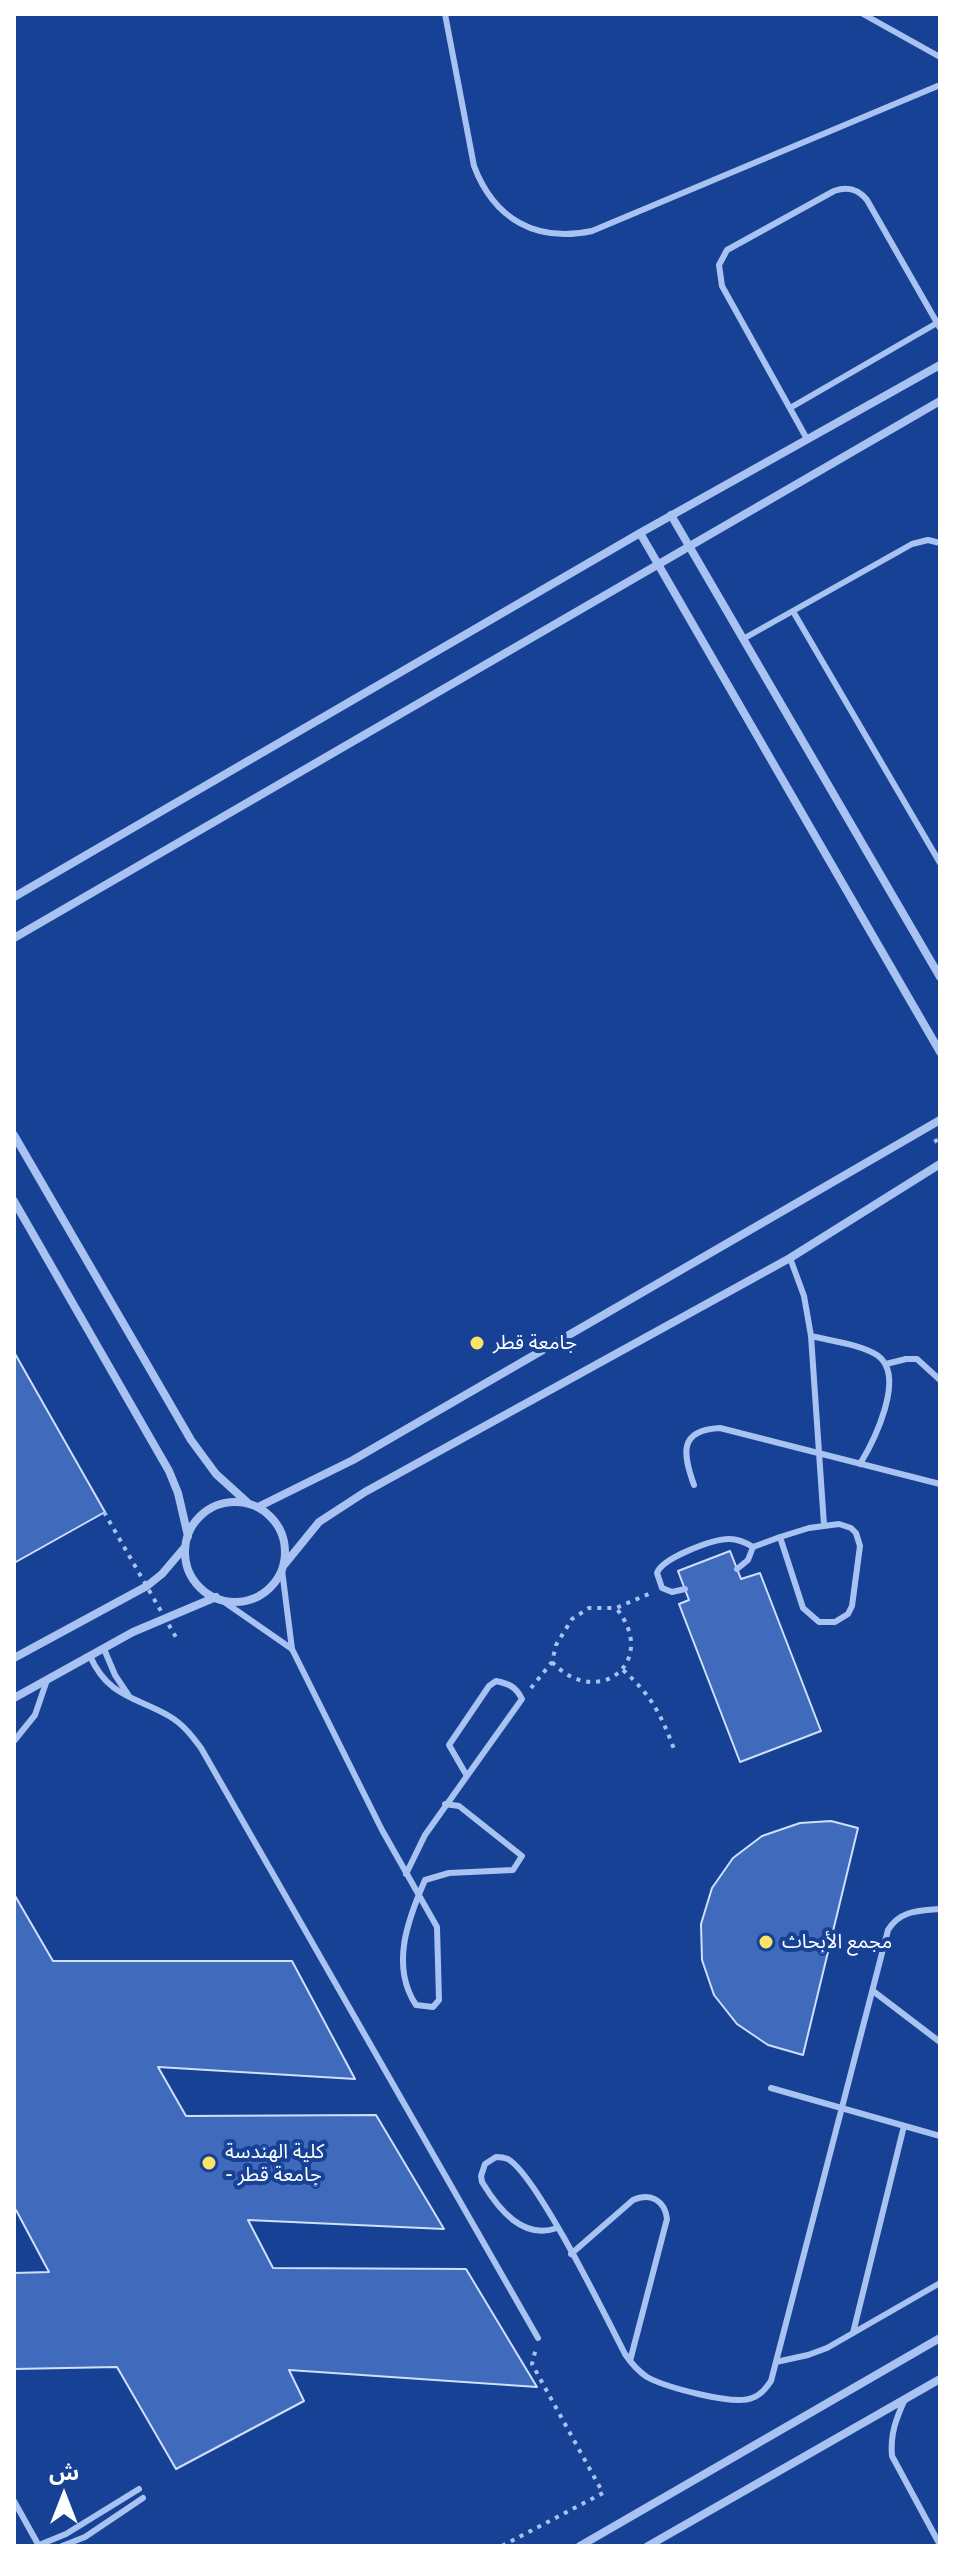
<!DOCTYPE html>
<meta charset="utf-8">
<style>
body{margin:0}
#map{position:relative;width:954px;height:2560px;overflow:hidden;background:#174195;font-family:"IBM Plex Sans","Noto Sans Arabic",sans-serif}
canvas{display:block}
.frame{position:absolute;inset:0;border:16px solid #fff;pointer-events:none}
.north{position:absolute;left:24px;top:2456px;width:80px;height:80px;-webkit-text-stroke:6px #174195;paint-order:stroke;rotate:0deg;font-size:22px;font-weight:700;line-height:32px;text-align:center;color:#fff}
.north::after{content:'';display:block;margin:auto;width:28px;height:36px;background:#fff;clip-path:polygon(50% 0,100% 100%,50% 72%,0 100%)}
</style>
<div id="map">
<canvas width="954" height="2560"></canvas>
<div class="frame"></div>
<div class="north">ش</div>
</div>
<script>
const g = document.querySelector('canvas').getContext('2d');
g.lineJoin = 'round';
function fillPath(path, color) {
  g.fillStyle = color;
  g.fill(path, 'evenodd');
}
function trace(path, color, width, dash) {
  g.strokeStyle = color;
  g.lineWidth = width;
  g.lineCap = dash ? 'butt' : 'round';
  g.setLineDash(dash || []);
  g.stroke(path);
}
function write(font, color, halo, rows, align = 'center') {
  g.font = font + ' "IBM Plex Sans","Noto Sans Arabic",sans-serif';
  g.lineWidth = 8;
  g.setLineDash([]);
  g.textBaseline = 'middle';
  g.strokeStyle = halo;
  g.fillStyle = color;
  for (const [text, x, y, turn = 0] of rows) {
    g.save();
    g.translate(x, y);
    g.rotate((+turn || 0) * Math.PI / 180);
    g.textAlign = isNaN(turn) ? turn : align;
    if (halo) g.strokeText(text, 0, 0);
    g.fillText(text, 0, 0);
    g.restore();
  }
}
const building = new Path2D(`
 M 14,1352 L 105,1512 L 14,1563 Z
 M 730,1551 L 741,1579 L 760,1573 L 821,1731 L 740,1762 L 679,1604 L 689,1600 L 678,1571 Z
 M 831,1821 L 858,1828 L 803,2055 L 768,2045 L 737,2024 L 714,1995 L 702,1960 L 701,1924 L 712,1888 L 733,1858 L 762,1836 L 800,1823 Z
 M 14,1894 L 53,1961 L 292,1961 L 355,2079 L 158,2067 L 186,2116 L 376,2115 L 444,2229 L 248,2220 L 273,2268 L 466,2269 L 537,2387 L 289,2370 L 304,2401 L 176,2469 L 117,2367 L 14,2369 L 14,2273 L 49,2272 L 16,2210 L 14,2211 Z`);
fillPath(building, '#406abc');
trace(building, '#cfdffc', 2);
trace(new Path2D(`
 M 935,1139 L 940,1148
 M 552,1662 C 598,1711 660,1661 616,1608
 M 623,1670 C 651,1695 661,1714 674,1749
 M 531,1688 L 552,1662 L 556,1645 L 572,1619 L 589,1608 L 616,1608 L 651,1593
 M 502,2546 L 603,2493 L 532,2364 L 536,2348`), '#a8c2f1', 4, [4, 6]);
trace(new Path2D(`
 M 445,14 L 474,166 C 494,219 536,243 592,231 L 940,85
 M 863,14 L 940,57
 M 790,408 L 937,323
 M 807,439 L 722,286 L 719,265 L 727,250 L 834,191 C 848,186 858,189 867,200 L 940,328
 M 794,613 L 940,863
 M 743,639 L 912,544 L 928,540 L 940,543
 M 790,1258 L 804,1296 L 811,1336 L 824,1525
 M 811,1336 C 831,1341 859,1344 877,1355 C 907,1375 874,1441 860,1464
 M 886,1364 L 906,1359 L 917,1359 L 940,1380
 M 694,1485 C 683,1454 678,1430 720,1428 L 940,1484
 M 839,1524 L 851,1528 L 856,1533 L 860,1546 L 852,1606 L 848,1614 L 835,1622 L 819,1622 L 803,1608 L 780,1537 L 809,1528 Z
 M 753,1547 L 780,1537
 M 282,1570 L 292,1649 L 382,1830 L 437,1927 L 439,2000 L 433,2007 L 416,2005 C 390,1966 408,1919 425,1880 L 449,1873 L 513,1870 L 522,1856 L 459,1806 L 445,1804
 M 685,1589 L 672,1592 L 662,1588 L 657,1573 C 662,1558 713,1539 729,1539 C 738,1539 745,1542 753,1547 L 748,1560 L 737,1569
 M 220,1599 L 292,1649
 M 104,1649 L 115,1675 L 129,1696
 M 90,1656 C 108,1697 136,1697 169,1716 C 183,1724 192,1736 201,1748 L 538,2338
 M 14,1741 L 35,1715 L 47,1680
 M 406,1874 L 425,1835 L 467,1776 L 449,1745 L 489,1686 L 496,1681 C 510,1684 516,1687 522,1699 L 467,1776
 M 873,1991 L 940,2042
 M 771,2088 L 940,2136
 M 557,2228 C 523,2240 499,2210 482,2182 L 481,2176 L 485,2164 L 496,2157 C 501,2157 503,2157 508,2159 C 537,2176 606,2317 625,2354 C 631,2363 638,2371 647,2377 C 665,2387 734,2406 752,2398 C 761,2395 766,2388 771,2381 L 888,1930 C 900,1910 919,1911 940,1909
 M 571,2254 L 633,2200 C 651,2192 665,2201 667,2219 L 630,2361
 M 853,2333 L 904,2126
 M 776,2362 L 808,2355 L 827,2348 L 940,2283
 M 905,2399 C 896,2419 890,2434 892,2456 L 940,2545
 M 14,2501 L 39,2546
 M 39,2545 L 66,2534 L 139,2489
 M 62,2546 L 85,2537 L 143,2498`), '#a8c2f1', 6);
trace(new Path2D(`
 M 671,515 L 940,977
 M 640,533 L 940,1052
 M 14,897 L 640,533 L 940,365
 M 14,938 L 940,401
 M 14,1135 L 191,1440 L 216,1474 L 248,1503
 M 14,1201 L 169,1471 L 178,1493 L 188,1536
 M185 1552a50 50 0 1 1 100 0a50 50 0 1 1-100 0Z
 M 258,1507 L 353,1460 L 940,1120
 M 284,1565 L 319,1522 L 365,1492 L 790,1258 L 940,1164
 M 14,1658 L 147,1586 L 162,1574 L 185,1547
 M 14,1698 L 133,1632 L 216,1597
 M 580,2546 L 940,2338
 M 648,2546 L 940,2379`), '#a8c2f1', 8);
trace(new Path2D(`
 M 104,1512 L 177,1639`), '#a8c2f1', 4, [4, 6]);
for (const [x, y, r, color] of [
 [477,1343,8,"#ffe368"],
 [766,1942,8,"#ffe368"],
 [209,2163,8,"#ffe368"]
]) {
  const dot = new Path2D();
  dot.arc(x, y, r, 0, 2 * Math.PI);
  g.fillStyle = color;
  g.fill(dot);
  trace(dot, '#174195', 3);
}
write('20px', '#fff', '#174195', [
 ["جامعة قطر",493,1343],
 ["مجمع الأبحاث",782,1942],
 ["كلية الهندسة",225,2152],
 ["- جامعة قطر",225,2175]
], 'left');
</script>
